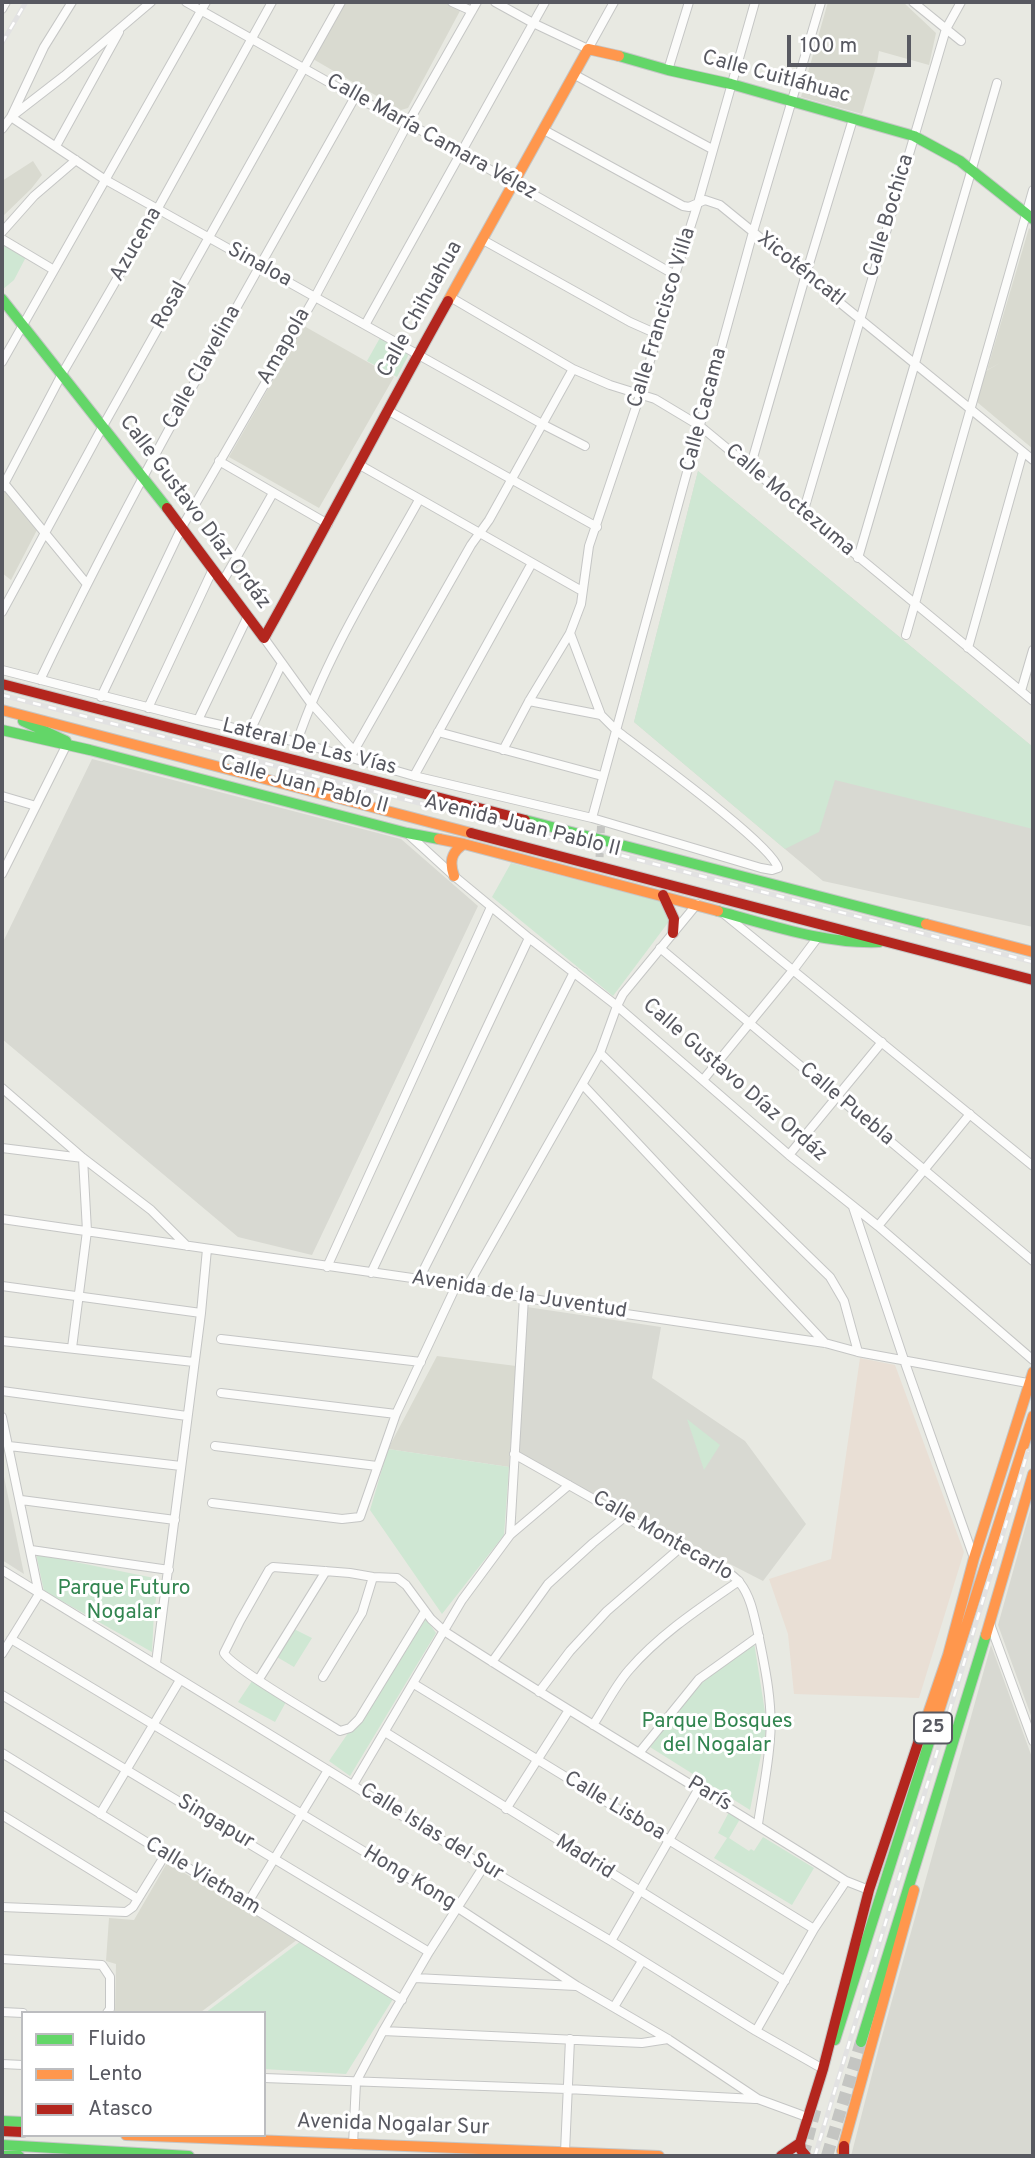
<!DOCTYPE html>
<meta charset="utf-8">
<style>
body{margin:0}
#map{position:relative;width:1035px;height:2158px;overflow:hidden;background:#e8e9e2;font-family:Overpass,sans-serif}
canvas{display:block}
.frame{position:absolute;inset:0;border:4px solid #585961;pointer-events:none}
.legend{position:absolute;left:21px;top:2011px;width:245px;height:126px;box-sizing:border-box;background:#fff;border:2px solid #bcbdc0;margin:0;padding:9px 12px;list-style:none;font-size:21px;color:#585961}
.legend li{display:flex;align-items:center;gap:14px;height:35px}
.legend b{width:35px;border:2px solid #bcbdc0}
.scale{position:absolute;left:787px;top:35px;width:124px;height:32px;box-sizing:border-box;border:4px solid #585961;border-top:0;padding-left:9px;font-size:21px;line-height:24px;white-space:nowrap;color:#585961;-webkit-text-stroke:5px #fff;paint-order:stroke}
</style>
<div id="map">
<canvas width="1035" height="2158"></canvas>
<div class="frame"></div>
<ul class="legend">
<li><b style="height:9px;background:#63d668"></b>Fluido</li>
<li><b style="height:9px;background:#ff974d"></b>Lento</li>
<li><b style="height:9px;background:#b3261e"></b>Atasco</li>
</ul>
<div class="scale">100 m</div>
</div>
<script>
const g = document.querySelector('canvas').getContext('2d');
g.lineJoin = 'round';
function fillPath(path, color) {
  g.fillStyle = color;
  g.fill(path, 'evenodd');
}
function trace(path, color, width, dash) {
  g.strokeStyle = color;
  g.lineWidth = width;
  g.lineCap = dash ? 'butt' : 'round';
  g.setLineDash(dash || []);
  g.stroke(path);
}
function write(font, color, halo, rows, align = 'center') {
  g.font = font + ' Overpass,sans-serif';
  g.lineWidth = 6;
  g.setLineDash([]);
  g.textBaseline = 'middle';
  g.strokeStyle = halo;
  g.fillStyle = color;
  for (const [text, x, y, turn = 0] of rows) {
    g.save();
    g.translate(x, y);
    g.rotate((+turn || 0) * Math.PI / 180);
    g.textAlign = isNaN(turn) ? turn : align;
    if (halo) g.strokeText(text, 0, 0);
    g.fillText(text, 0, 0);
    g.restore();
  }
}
fillPath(new Path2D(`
 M 698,471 L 1033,747 L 1033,927 L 823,881 L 634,722 Z
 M 92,759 L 401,839 L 478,906 L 312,1255 L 238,1237 L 2,1039 L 2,944 Z
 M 527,1307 L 661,1327 L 652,1378 L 745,1441 L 806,1524 L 763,1581 L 518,1455 Z
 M 2,1467 L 24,1574 L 2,1560 Z
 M 1033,1500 L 1033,1721 L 998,1625 Z
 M 991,1645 L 1033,1760 L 1033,2156 L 851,2156 L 879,2047 Z`), '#d8d9d2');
fillPath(new Path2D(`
 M 345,2 L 444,2 L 461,9 L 408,108 L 401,110 L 313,59 Z
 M 828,2 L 903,2 L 936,33 L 929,65 L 879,51 L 877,63 L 862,114 L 801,97 Z
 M 33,161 L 42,175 L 31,189 L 2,217 L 2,181 Z
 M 1029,228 L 1033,232 L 1033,449 L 977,402 L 986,371 L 1000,363 L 987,370 Z
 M 304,326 L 394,377 L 319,508 L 229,457 Z
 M 5,491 L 37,530 L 11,580 L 2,573 L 2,497 Z
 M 437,1356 L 516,1366 L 509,1467 L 388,1449 Z
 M 167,1863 L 298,1939 L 201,2012 L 115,2013 L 116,1964 L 106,1961 L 109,1918 L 134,1920 Z`), '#d9dad0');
fillPath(new Path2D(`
 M 860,1358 L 895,1365 L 964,1552 L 919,1698 L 794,1694 L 788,1634 L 769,1579 L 831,1559 Z`), '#e9dfd5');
fillPath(new Path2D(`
 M 2,244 L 26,257 L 14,280 L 2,290 Z
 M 381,336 L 407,351 L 408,356 L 397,377 L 367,361 Z
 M 698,471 L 1033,747 L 1033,829 L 835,780 L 819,832 L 785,849 L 634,722 Z
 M 511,863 L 663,902 L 670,920 L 613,996 L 492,897 Z
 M 687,1419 L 720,1445 L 704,1470 Z
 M 388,1449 L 509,1467 L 504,1535 L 442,1614 L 370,1510 Z
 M 36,1554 L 159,1579 L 154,1612 L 152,1652 L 44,1591 Z
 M 426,1619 L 436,1633 L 350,1776 L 329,1761 Z
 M 294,1629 L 312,1638 L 294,1667 L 277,1657 Z
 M 754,1642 L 767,1725 L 750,1810 L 650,1747 L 693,1690 Z
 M 252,1681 L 286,1702 L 275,1722 L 238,1702 Z
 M 729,1812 L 740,1819 L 729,1838 L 749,1851 L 751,1849 L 754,1851 L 763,1837 L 814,1868 L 792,1905 L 714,1858 L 727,1838 L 718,1833 Z
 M 301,1941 L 393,1999 L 346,2074 L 264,2069 L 264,2013 L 205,2013 Z`), '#cfe7d3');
trace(new Path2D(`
 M 599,869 L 601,826`), '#c4c5c2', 8, [8, 4]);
trace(new Path2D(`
 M 803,2156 L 816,2107
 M 827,2156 L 861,2042`), '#c4c5c2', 12, [12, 6]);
const street = new Path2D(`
 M 72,2 L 44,47 L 11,117 L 104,179 L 542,424 L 585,446
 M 186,2 L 355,97 L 408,123 L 675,275
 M 452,2 L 472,11
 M 495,2 L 533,23 L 588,49 L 614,2
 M 913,2 L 961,41
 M 2,9 L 6,2
 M 668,70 L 689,2
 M 575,75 L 712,149
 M 2,129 L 11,117 L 64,76 L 151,2
 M 544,130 L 683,206 L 689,207 L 705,200 L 720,205 L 1033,460
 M 56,146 L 119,32
 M 2,232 L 34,196 L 76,160
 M 2,239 L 54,270
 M 483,240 L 630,322 L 657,334
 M 450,297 L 573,369 L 610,385 L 655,399 L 700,426 L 1033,701
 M 365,325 L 545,2
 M 2,362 L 206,2
 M 387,410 L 597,527
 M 219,461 L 328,524
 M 358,464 L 582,591
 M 750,468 L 806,274 L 853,119
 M 3,482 L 86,583
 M 2,488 L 62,374 L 158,208 L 272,2
 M 803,513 L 946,29 L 961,2
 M 858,558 L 997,83
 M 223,581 L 273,493
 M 2,612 L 103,426 L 341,2
 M 570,633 L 601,715
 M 906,635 L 1033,190
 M 264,638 L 310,702 L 354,751
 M 968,648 L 1023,452
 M 2,670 L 198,720 L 297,742 L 414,776 L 592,818 L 761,868 L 772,870 L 778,868 C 772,844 644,752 617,731 L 601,715 L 529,701
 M 40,680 C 135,481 247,290 355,97
 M 1021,691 L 1033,650
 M 101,697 L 182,527 L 315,297 L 408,123 L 477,2
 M 148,708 L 213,569
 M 198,720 L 248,616
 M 250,731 L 282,663
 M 438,732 L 602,776
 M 297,742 C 326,656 375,579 419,500
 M 503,750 L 529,701 L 570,633 L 581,604 L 589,546 L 640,395 L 675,275 L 698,203 L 755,2
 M 351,756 L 471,545 L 489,520 L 573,369
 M 414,776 L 532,563
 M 2,796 L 36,806
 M 592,818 L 753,232 L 821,2
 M 407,833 L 454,876 L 529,938 L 617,1006 L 789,1155 L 878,1226 L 1033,1360
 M 2,874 L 66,746
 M 724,914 L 1033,1166
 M 660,948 L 1033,1261
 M 600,1053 L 830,1277 L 844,1301 L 858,1352
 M 703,1080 L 794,969 L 818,937
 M 583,1085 L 825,1343
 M 2,1088 L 83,1158 L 151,1210 L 187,1246
 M 2,1148 L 83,1158
 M 789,1155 L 882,1042
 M 853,1207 L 904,1360 L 974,1558
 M 2,1219 L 419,1279 L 585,1308 L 825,1343 L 858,1352 L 1033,1384
 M 878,1226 L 970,1114
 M 327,1267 L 491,907
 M 371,1273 L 529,938
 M 419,1279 L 574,972
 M 2,1286 L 201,1313
 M 467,1287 L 600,1053 L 617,1006 L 623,994 L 697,904
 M 221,1339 L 421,1362
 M 2,1341 L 194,1362
 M 72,1348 L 87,1231 L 83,1158
 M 2,1391 L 187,1416
 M 221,1393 L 396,1414
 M 2,1417 L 39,1594 L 2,1654
 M 9,1446 L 181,1466
 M 215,1446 L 377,1466
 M 514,1454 L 680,1548 C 696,1556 730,1569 740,1583 C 751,1597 754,1616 758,1633 C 765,1667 773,1704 770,1739 C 768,1768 762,1796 758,1824
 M 21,1500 L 175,1520
 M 212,1503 L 342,1519 L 360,1517 L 396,1414 L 456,1286
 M 510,1535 L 524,1297
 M 31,1550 L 169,1570
 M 2,1570 L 484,1866 L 611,1941 L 756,2031 L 823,2069
 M 425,1611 L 359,1719 L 350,1728 L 340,1731 C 320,1718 232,1668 224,1653 L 240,1621 L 269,1570 L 273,1567 L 350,1573 L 373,1577 L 397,1578 L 406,1585 L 431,1619 L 444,1631 C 576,1717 713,1796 846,1881 L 869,1890
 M 990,1624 L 1033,1741
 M 11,1639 L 458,1908 L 577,1986 L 668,2039 L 758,2099 L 807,2117
 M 492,1662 L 548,1584 L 593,1543 L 626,1516
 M 156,1663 L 201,1313 L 207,1249
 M 323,1677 L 362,1613 L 373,1577
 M 259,1679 L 326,1571
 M 414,1684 L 814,1929
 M 539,1692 L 570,1651 L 607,1611 L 680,1548
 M 2,1695 L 429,1952
 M 593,1725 C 605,1707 615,1686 629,1670 C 660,1634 700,1608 739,1581
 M 385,1732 L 785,1981
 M 2,1753 L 402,2000
 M 639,1753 L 699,1679 L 759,1636
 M 353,1785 L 462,1600 L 510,1535 L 569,1485
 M 506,1809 L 569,1710
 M 100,1814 L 180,1680
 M 2,1815 L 138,1899
 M 247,1904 L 328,1770
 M 2,1907 L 126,1912 L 133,1907 L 165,1855
 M 611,1941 L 699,1788
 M 2,1959 L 102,1965 L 110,1977 L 110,2009 L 107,2013
 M 415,1978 L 576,1986
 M 614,2007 L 642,1961
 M 2,2012 L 23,2013
 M 383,2031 L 642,2043 L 668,2039
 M 756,2031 L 814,1929 L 846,1881
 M 2,2064 L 23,2065
 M 264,2078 L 567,2089 L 755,2099
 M 353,2145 L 356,2082 L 383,2031 L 429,1952 L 484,1866
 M 565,2152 L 570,2039`);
const fast = new Path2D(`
 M 619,56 L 668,70 L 731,84 L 914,136 L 960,161 L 1033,219
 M 2,299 L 167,508
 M 23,721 L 66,741
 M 2,730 L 90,750 L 407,833 L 439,839
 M 525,820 L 926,924
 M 718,911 C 770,925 824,944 879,942
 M 835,2040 L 932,1733
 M 861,2042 L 986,1635
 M 2,2121 L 23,2122
 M 2,2145 L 189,2156
 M 2,2156 L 19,2156`);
const slow = new Path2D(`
 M 448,301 L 588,49 L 619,56
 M 2,710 L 471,833
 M 439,839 L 464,844 L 718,911
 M 454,876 C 449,862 451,852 464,844
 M 926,924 L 1033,952
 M 986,1635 L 1033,1474
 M 932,1733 L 1033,1416
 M 921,1734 L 948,1655 L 974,1558 L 1033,1372
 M 126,2135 L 659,2156
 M 842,2151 L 914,1890`);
const jam = new Path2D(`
 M 167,508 L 264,638 C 327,526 385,413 448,301
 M 2,684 L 525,820
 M 471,833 L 1033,980
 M 663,895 L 674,919 L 673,933
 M 2,2131 L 23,2132
 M 844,2146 L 844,2156
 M 781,2156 L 800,2143
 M 806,2156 L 801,2150 L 800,2143 L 823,2069 L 869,1890 L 921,1734`);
trace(street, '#c5c6c5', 10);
trace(fast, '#c5c6c6', 12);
trace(slow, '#c5c6c6', 12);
trace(jam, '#c5c6c6', 12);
trace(street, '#fcfcfb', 8);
trace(fast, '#63d668', 10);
trace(slow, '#ff974d', 10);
trace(jam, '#b3261e', 10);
const rail = new Path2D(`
 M 2,43 L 26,2
 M 2,695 L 1033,962
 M 815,2156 L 1028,1451`);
trace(rail, '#e2e2e2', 5);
trace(rail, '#fff', 2.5, [8]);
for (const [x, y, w] of [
 [933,1728,38]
]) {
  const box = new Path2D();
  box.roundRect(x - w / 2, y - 15.5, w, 31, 5);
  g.fillStyle = '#fff';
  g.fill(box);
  trace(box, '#585961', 2);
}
write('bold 19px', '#585961', null, [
 ["25",933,1728]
]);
write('21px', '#585961', '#fff', [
 ["Calle Cuitláhuac",776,78,15],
 ["Calle María Camara Vélez",431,138,29],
 ["Calle Bochica",890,216,-73],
 ["Azucena",137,245,-60],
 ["Sinaloa",259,266,29],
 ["Xicoténcatl",800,270,39],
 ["Rosal",171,306,-61],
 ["Calle Chihuahua",421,310,-61],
 ["Calle Francisco Villa",663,318,-73],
 ["Amapola",285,347,-60],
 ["Calle Clavelina",203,368,-61],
 ["Calle Cacama",705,410,-75],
 ["Calle Moctezuma",789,501,40],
 ["Calle Gustavo Díaz Ordáz",194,513,53],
 ["Lateral De Las Vías",309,748,14],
 ["Calle Juan Pablo II",304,786,15],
 ["Avenida Juan Pablo II",522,827,14],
 ["Calle Gustavo Díaz Ordáz",734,1081,41],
 ["Calle Puebla",846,1105,40],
 ["Avenida de la Juventud",519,1296,9],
 ["Calle Montecarlo",662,1537,30],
 ["París",709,1795,31],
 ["Calle Lisboa",614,1807,31],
 ["Singapur",215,1823,31],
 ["Calle Islas del Sur",431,1833,32],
 ["Madrid",584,1858,32],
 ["Calle Vietnam",202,1877,31],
 ["Hong Kong",409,1879,31],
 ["Avenida Nogalar Sur",393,2126,2]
]);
write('21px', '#328550', '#fff', [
 ["Parque Futuro",124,1590],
 ["Nogalar",124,1614],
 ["Parque Bosques",717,1723],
 ["del Nogalar",717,1747]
]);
</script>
